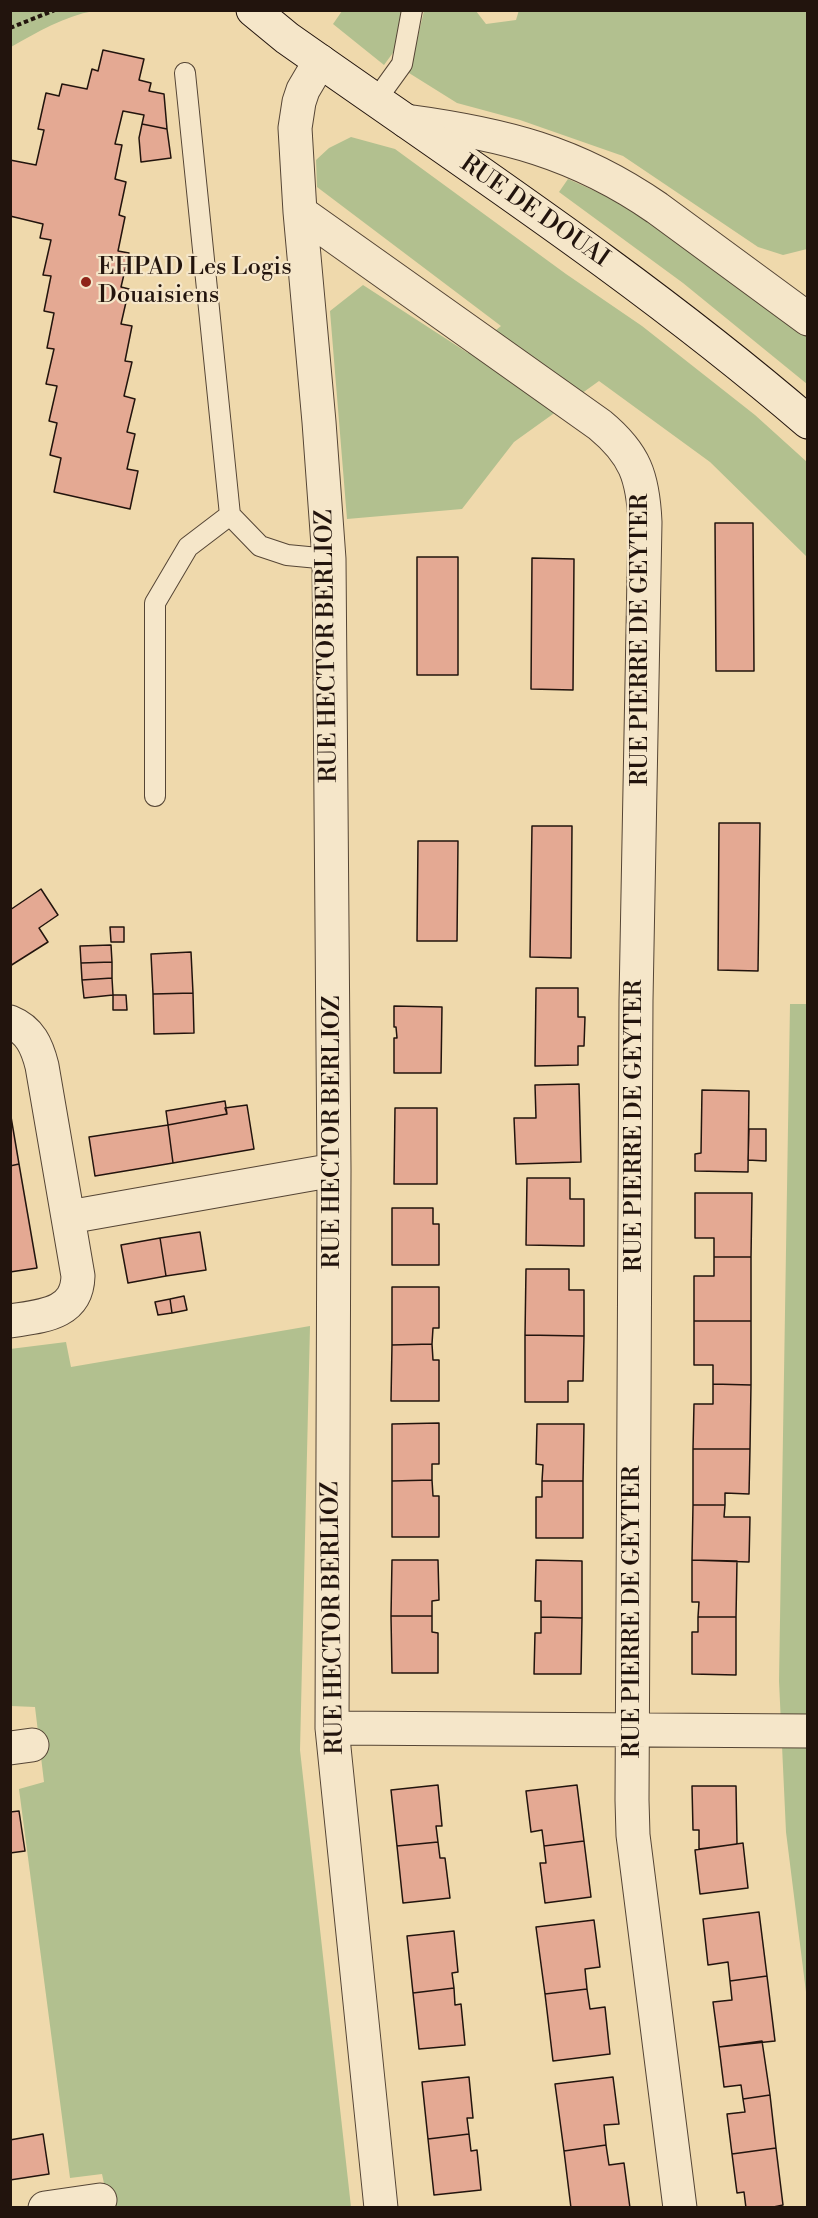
<!DOCTYPE html>
<style>
body{margin:0}
#map{position:relative;width:818px;height:2218px;overflow:hidden;background:#efd9ac;font-family:"Libre Bodoni",serif}
canvas{display:block}
.frame{position:absolute;inset:0;border:12px solid #22140d;pointer-events:none}
</style>
<div id="map">
<canvas width="818" height="2218"></canvas>
<div class="frame"></div>
</div>
<script>
const g = document.querySelector('canvas').getContext('2d');
g.lineJoin = 'round';
function fillPath(path, color) {
  g.fillStyle = color;
  g.fill(path, 'evenodd');
}
function trace(path, color, width, dash) {
  g.strokeStyle = color;
  g.lineWidth = width;
  g.lineCap = dash ? 'butt' : 'round';
  g.setLineDash(dash || []);
  g.stroke(path);
}
function write(font, color, halo, rows, align = 'center') {
  g.font = font + ' "Libre Bodoni",serif';
  g.lineWidth = 4.5;
  g.setLineDash([]);
  g.textBaseline = 'middle';
  g.strokeStyle = halo;
  g.fillStyle = color;
  for (const [text, x, y, turn = 0] of rows) {
    g.save();
    g.translate(x, y);
    g.rotate((+turn || 0) * Math.PI / 180);
    g.textAlign = isNaN(turn) ? turn : align;
    if (halo) g.strokeText(text, 0, 0);
    g.fillText(text, 0, 0);
    g.restore();
  }
}
fillPath(new Path2D(`
 M 519,10 L 807,11 L 807,249 L 783,255 L 758,247 L 623,156 L 520,120 L 457,103 L 409,73 L 424,11 L 476,11 L 486,24 L 516,20 Z
 M 10,11 L 11,10 L 94,11 C 64,16 38,32 11,47 Z
 M 342,11 L 402,11 L 395,50 L 384,65 L 333,24 Z
 M 351,137 L 395,149 L 566,274 L 642,326 L 755,415 L 807,462 L 807,557 L 710,462 L 599,381 L 514,442 L 462,509 L 347,519 L 330,311 L 363,285 L 468,353 L 501,326 L 317,187 L 316,160 L 329,148 Z
 M 568,179 L 640,211 L 807,335 L 807,384 L 683,283 L 559,192 Z
 M 790,1004 L 808,1004 L 807,2000 L 786,1832 L 779,1681 Z
 M 310,1326 L 300,1750 L 351,2207 L 109,2207 L 102,2174 L 70,2178 L 19,1789 L 44,1782 L 35,1707 L 11,1706 L 10,1349 L 66,1342 L 71,1367 Z`), '#b2c08f');
const building = new Path2D(`
 M 103,50 L 144,59 L 139,80 L 151,83 L 149,91 L 164,94 L 167,129 L 142,124 L 144,115 L 123,111 L 115,144 L 122,145 L 115,179 L 126,182 L 119,215 L 125,217 L 118,251 L 129,253 L 121,287 L 129,289 L 121,324 L 132,326 L 125,361 L 132,362 L 124,396 L 135,399 L 127,432 L 135,434 L 127,469 L 138,471 L 130,509 L 54,492 L 61,458 L 50,455 L 57,423 L 49,421 L 57,386 L 46,384 L 54,349 L 47,348 L 54,313 L 44,311 L 51,276 L 43,275 L 51,240 L 40,238 L 43,224 L 10,216 L 10,160 L 36,165 L 44,130 L 38,129 L 46,93 L 59,96 L 62,84 L 87,89 L 92,69 L 98,71 Z
 M 142,124 L 167,129 L 171,158 L 141,162 L 139,138 Z
 M 715,523 L 753,523 L 754,671 L 716,671 Z
 M 417,557 L 458,557 L 458,675 L 417,675 Z
 M 532,558 L 574,559 L 573,690 L 531,689 Z
 M 719,823 L 760,823 L 758,971 L 718,970 Z
 M 532,826 L 572,826 L 571,958 L 530,957 Z
 M 418,841 L 458,841 L 457,941 L 417,941 Z
 M 41,889 L 58,915 L 39,928 L 48,942 L 10,966 L 10,910 Z
 M 110,927 L 124,927 L 124,942 L 111,942 Z
 M 111,945 L 112,962 L 81,963 L 80,946 Z
 M 191,952 L 193,993 L 153,994 L 151,954 Z
 M 112,962 L 112,978 L 82,980 L 81,963 Z
 M 112,978 L 113,995 L 84,998 L 82,980 Z
 M 536,988 L 578,988 L 578,1017 L 585,1017 L 584,1046 L 578,1046 L 578,1065 L 535,1066 Z
 M 193,993 L 194,1033 L 154,1034 L 153,994 Z
 M 113,995 L 126,995 L 127,1010 L 113,1010 Z
 M 394,1006 L 442,1007 L 441,1073 L 394,1073 L 394,1038 L 397,1038 L 396,1027 L 394,1027 Z
 M 579,1084 L 581,1162 L 516,1164 L 514,1118 L 536,1118 L 535,1085 Z
 M 702,1090 L 749,1091 L 748,1172 L 695,1171 L 695,1154 L 701,1153 Z
 M 225,1101 L 227,1114 L 168,1125 L 166,1111 Z
 M 247,1105 L 254,1149 L 173,1163 L 168,1125 L 227,1114 L 225,1108 Z
 M 395,1108 L 437,1108 L 437,1184 L 394,1184 Z
 M 10,1111 L 19,1164 L 10,1166 Z
 M 168,1125 L 173,1163 L 95,1176 L 89,1137 Z
 M 749,1129 L 766,1129 L 766,1161 L 748,1160 Z
 M 19,1164 L 37,1268 L 10,1272 L 10,1166 Z
 M 527,1178 L 570,1178 L 570,1199 L 584,1199 L 584,1246 L 526,1245 Z
 M 695,1193 L 752,1193 L 751,1257 L 714,1257 L 714,1238 L 695,1238 Z
 M 392,1208 L 433,1208 L 433,1224 L 439,1224 L 439,1265 L 392,1265 Z
 M 200,1232 L 206,1270 L 166,1276 L 160,1238 Z
 M 160,1238 L 166,1276 L 128,1283 L 121,1245 Z
 M 714,1257 L 751,1257 L 751,1321 L 694,1321 L 694,1276 L 714,1276 Z
 M 526,1269 L 569,1269 L 569,1290 L 584,1290 L 584,1336 L 525,1335 Z
 M 392,1287 L 439,1287 L 439,1328 L 433,1328 L 432,1344 L 392,1345 Z
 M 184,1296 L 187,1310 L 172,1313 L 170,1299 Z
 M 170,1299 L 172,1313 L 158,1315 L 155,1302 Z
 M 694,1321 L 751,1321 L 751,1385 L 713,1384 L 713,1365 L 694,1365 Z
 M 525,1335 L 584,1336 L 583,1381 L 568,1381 L 568,1402 L 525,1402 Z
 M 432,1344 L 433,1360 L 439,1360 L 439,1401 L 391,1401 L 392,1345 Z
 M 713,1384 L 751,1385 L 750,1449 L 693,1449 L 694,1404 L 713,1404 Z
 M 439,1423 L 439,1464 L 432,1464 L 432,1480 L 392,1481 L 392,1424 Z
 M 537,1424 L 584,1424 L 583,1481 L 542,1481 L 543,1465 L 536,1464 Z
 M 693,1449 L 750,1449 L 749,1494 L 725,1493 L 725,1505 L 693,1505 Z
 M 432,1480 L 433,1496 L 439,1496 L 439,1537 L 392,1537 L 392,1481 Z
 M 542,1481 L 583,1481 L 583,1538 L 536,1538 L 536,1497 L 542,1497 Z
 M 693,1505 L 725,1505 L 724,1517 L 750,1517 L 749,1562 L 692,1560 Z
 M 392,1560 L 438,1560 L 439,1600 L 432,1601 L 432,1616 L 391,1616 Z
 M 536,1560 L 582,1561 L 582,1618 L 541,1617 L 541,1601 L 535,1601 Z
 M 692,1560 L 737,1561 L 736,1617 L 698,1617 L 699,1602 L 692,1602 Z
 M 391,1616 L 432,1616 L 432,1632 L 438,1633 L 438,1673 L 392,1673 Z
 M 541,1617 L 582,1618 L 581,1674 L 534,1674 L 535,1633 L 541,1633 Z
 M 698,1617 L 736,1617 L 736,1675 L 692,1674 L 692,1632 L 698,1632 Z
 M 438,1785 L 442,1826 L 436,1826 L 438,1842 L 397,1846 L 391,1790 Z
 M 577,1785 L 584,1841 L 544,1846 L 542,1830 L 531,1832 L 526,1791 Z
 M 692,1786 L 736,1786 L 737,1844 L 699,1849 L 699,1830 L 693,1830 Z
 M 19,1811 L 25,1851 L 10,1853 L 10,1812 Z
 M 584,1841 L 591,1897 L 545,1903 L 540,1863 L 546,1863 L 544,1846 Z
 M 438,1842 L 440,1858 L 445,1858 L 450,1898 L 403,1903 L 397,1846 Z
 M 743,1843 L 748,1888 L 700,1894 L 695,1850 Z
 M 759,1912 L 767,1976 L 730,1981 L 728,1962 L 708,1965 L 703,1919 Z
 M 594,1920 L 600,1967 L 585,1969 L 587,1989 L 545,1994 L 536,1927 Z
 M 454,1931 L 458,1972 L 452,1973 L 454,1988 L 413,1993 L 407,1936 Z
 M 767,1976 L 775,2041 L 719,2047 L 713,2002 L 732,2000 L 730,1981 Z
 M 454,1988 L 455,2005 L 461,2004 L 465,2045 L 419,2049 L 413,1993 Z
 M 587,1989 L 590,2009 L 605,2007 L 610,2054 L 553,2061 L 545,1994 Z
 M 762,2041 L 770,2095 L 743,2099 L 741,2085 L 724,2087 L 719,2047 Z
 M 469,2077 L 473,2118 L 467,2118 L 469,2134 L 428,2139 L 422,2082 Z
 M 613,2077 L 619,2124 L 604,2125 L 606,2145 L 564,2151 L 555,2084 Z
 M 770,2095 L 776,2148 L 732,2154 L 727,2114 L 745,2112 L 743,2099 Z
 M 43,2134 L 49,2174 L 10,2180 L 10,2140 Z
 M 469,2134 L 471,2151 L 477,2150 L 481,2190 L 434,2195 L 428,2139 Z
 M 606,2145 L 609,2165 L 624,2163 L 630,2208 L 571,2208 L 564,2151 Z
 M 776,2148 L 783,2205 L 769,2208 L 746,2208 L 744,2192 L 737,2193 L 732,2154 Z`);
fillPath(building, '#e4a993');
trace(building, '#22140d', 1.5);
const lane = new Path2D(`
 M 185,73 L 230,515 L 260,546 L 287,555 L 329,559
 M 376,100 L 402,64 L 412,10
 M 155,796 L 155,603 L 188,547 L 230,515`);
const street = new Path2D(`
 M 320,61 L 303,90 L 299,102 L 295,128 L 300,212 L 319,422 L 329,559 L 334,1170 L 332,1728 L 381,2208
 M 406,121 C 503,134 576,152 657,208 L 808,319
 M 300,212 L 600,425 C 635,454 643,477 645,522 L 636,1000 L 632,1800 L 633,1835 L 680,2208
 M 10,1022 C 30,1030 37,1046 42,1066 L 78,1276 C 77,1315 41,1316 10,1321
 M 69,1217 L 334,1170
 M 332,1728 L 808,1731
 M 10,1748 L 32,1745
 M 45,2208 L 100,2200`);
const secondary = new Path2D(`
 M 253,10 L 287,38 C 463,162 644,281 808,422`);
trace(lane, '#554535', 22);
trace(street, '#554535', 35);
trace(secondary, '#22140d', 35);
trace(new Path2D(`
 M 10,28 L 55,10`), '#22140d', 4, [4.5, 3]);
trace(lane, '#f5e6c9', 20);
trace(street, '#f5e6c9', 33);
trace(secondary, '#f5e6c9', 33);
for (const [x, y, r, color] of [
 [86,282,6,"#8f2418"]
]) {
  const dot = new Path2D();
  dot.arc(x, y, r, 0, 2 * Math.PI);
  g.fillStyle = color;
  g.fill(dot);
  trace(dot, '#f5e6c9', 2);
}
write('24px', '#22140d', '#f5e6c9', [
 ["RUE DE DOUAI",534,212,35],
 ["RUE PIERRE DE GEYTER",641,640,-90],
 ["RUE HECTOR BERLIOZ",328,646,-91],
 ["RUE PIERRE DE GEYTER",635,1126,-90],
 ["RUE HECTOR BERLIOZ",333,1132,-90],
 ["RUE PIERRE DE GEYTER",633,1612,-90],
 ["RUE HECTOR BERLIOZ",334,1618,-91]
]);
write('24px', '#22140d', '#f5e6c9', [
 ["EHPAD Les Logis",98,268],
 ["Douaisiens",98,296]
], 'left');
</script>
